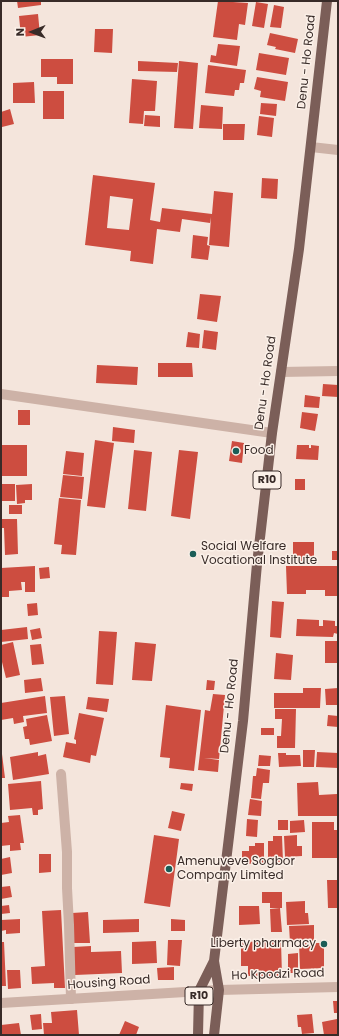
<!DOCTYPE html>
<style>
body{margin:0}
#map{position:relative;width:339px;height:1036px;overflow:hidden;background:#f4e5dc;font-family:Poppins,sans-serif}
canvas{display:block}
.frame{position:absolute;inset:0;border:2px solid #382b28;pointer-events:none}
.north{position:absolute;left:12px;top:12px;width:40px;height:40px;-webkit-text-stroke:3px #fbf0e8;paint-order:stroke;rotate:269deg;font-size:11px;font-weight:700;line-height:16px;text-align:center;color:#382b28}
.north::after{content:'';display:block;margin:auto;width:14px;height:18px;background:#382b28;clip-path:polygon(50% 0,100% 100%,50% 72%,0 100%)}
</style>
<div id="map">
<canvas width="339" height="1036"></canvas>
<div class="frame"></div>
<div class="north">N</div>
</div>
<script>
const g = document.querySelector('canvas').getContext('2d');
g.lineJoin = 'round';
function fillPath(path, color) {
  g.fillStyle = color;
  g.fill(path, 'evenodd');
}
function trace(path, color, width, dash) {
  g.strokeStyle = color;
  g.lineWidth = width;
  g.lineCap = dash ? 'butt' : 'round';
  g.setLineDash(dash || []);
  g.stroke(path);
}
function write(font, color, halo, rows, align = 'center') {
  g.font = font + ' Poppins,sans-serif';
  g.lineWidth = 3;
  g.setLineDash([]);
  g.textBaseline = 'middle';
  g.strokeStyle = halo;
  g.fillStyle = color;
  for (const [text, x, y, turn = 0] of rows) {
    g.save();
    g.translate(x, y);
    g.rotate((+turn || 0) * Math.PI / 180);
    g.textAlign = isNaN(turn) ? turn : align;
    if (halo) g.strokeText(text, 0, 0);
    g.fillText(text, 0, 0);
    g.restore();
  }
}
fillPath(new Path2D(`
 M 17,1 L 41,1 L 41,5 L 18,8 Z
 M 218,1 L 248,3 L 245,25 L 239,24 L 237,40 L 213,37 Z
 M 256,2 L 268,4 L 264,28 L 252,26 Z
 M 274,5 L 284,7 L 281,28 L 270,27 Z
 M 38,14 L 40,35 L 21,37 L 19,16 Z
 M 95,29 L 113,29 L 112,53 L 94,52 Z
 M 270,33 L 298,39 L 295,53 L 275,49 L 276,47 L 267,45 Z
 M 218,44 L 240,46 L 237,66 L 210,62 L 211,55 L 216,56 Z
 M 259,53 L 289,58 L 286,75 L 256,70 Z
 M 41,59 L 73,59 L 73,84 L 57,84 L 57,77 L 41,77 Z
 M 138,61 L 178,63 L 177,72 L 138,71 Z
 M 179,61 L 198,63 L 193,129 L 174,128 Z
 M 208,65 L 246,70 L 244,83 L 240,83 L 239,90 L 235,90 L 234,96 L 205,93 Z
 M 257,77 L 288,82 L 285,101 L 260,97 L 261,91 L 254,89 Z
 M 132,79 L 157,81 L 155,111 L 144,111 L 143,124 L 129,123 Z
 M 34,82 L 35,103 L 13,103 L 13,83 Z
 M 43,91 L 64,91 L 64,119 L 43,119 Z
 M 261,103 L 277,104 L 276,116 L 260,114 Z
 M 201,105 L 223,107 L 222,129 L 199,128 Z
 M 10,109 L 14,124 L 2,127 L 1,112 Z
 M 145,115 L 160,116 L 160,127 L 144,126 Z
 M 259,116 L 274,118 L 272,137 L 257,135 Z
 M 223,124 L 245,124 L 244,140 L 223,140 Z
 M 93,175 L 155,183 L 150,220 L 160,222 L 162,208 L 212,214 L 214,191 L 233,193 L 229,247 L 209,245 L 211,217 L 210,223 L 182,219 L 180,232 L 157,229 L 153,264 L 130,261 L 131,251 L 85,245 ZM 110,196 L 133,199 L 129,230 L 107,228 Z
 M 262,178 L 278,179 L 277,199 L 261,198 Z
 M 193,235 L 208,237 L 207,245 L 210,246 L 208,260 L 191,258 Z
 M 200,294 L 221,296 L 217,322 L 197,319 Z
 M 204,330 L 218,332 L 216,350 L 202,348 Z
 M 188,332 L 200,334 L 199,348 L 186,347 Z
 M 158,363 L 192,363 L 193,377 L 158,377 Z
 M 97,365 L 138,367 L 137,385 L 96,383 Z
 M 323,384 L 338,385 L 338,397 L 322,396 Z
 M 305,395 L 320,397 L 319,408 L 304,407 Z
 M 18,410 L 30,410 L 30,425 L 18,425 Z
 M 302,412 L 318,414 L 315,431 L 300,428 Z
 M 113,427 L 135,430 L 134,443 L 112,441 Z
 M 95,440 L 114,443 L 105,508 L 87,506 Z
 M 232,441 L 244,443 L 242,463 L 229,461 Z
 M 1,445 L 27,445 L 27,476 L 1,476 Z
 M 297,445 L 309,445 L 309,448 L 311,448 L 311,445 L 319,446 L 318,460 L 296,459 Z
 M 134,450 L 152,452 L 146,511 L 128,509 Z
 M 179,450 L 198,452 L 190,519 L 171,516 Z
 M 66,451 L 84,453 L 82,476 L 63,474 Z
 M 63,475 L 84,477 L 82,499 L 60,497 Z
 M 295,479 L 305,479 L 305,490 L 295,490 Z
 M 1,484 L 15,484 L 15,501 L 1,501 Z
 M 32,484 L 32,500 L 25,500 L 25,503 L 17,504 L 16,485 Z
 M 59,498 L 81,500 L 76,555 L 61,554 L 62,545 L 54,544 Z
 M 9,505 L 22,505 L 22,514 L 9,514 Z
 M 1,519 L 17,519 L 18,554 L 5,555 L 4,528 L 1,528 Z
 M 293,542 L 314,542 L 314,561 L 293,561 Z
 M 332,551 L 338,551 L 338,560 L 332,560 Z
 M 35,566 L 35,592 L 25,592 L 25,582 L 21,582 L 22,590 L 9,591 L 9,597 L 1,597 L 1,568 Z
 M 286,566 L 338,566 L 338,596 L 325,596 L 325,590 L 306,590 L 306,594 L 287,594 Z
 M 49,567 L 50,578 L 40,579 L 39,568 Z
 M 272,601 L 284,602 L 281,638 L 270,637 Z
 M 37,603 L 38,615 L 28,616 L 27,604 Z
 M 297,619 L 319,620 L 319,626 L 323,626 L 323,620 L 335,621 L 335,626 L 338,626 L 338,634 L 334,633 L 333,637 L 296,636 Z
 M 27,627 L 28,639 L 1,642 L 1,630 Z
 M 40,628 L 42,638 L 32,640 L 30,630 Z
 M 99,631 L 117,632 L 113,685 L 96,684 Z
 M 325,641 L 338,641 L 338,663 L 325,663 Z
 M 13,642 L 20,675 L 6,678 L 1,658 L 1,645 Z
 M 135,642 L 156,644 L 152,681 L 132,680 Z
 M 41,644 L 44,664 L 32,665 L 30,645 Z
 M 276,653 L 293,655 L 291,680 L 274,679 Z
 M 41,678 L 43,691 L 25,693 L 24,680 Z
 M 207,680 L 215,681 L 214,690 L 206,690 Z
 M 303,688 L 321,688 L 320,708 L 274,708 L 274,693 L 303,693 Z
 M 338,688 L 338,705 L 326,705 L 325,689 Z
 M 213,694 L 225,695 L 219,759 L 204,758 L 219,760 L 218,772 L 198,770 L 205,710 L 210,711 Z
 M 45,696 L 47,713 L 23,716 L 24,722 L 14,724 L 13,718 L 1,720 L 1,703 Z
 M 65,696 L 69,734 L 54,736 L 50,697 Z
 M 88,697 L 109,699 L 107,712 L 86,709 Z
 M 166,705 L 201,710 L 194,771 L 169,768 L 170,758 L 160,757 Z
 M 275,709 L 296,709 L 295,748 L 277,748 L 277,736 L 281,736 L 282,719 L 275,719 Z
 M 79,713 L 104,718 L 96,756 L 91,755 L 90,763 L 63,757 L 66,742 L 76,744 L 76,740 L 74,739 Z
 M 47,715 L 52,741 L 30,745 L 29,739 L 25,739 L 23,727 L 27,726 L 26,719 Z
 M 328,715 L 338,716 L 338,727 L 327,726 Z
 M 261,728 L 274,728 L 274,735 L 261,735 Z
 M 303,750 L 315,750 L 314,767 L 303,767 Z
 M 38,752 L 38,756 L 46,754 L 49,774 L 13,780 L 10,757 Z
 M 317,752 L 338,753 L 338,768 L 316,767 Z
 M 278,753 L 286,753 L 286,755 L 300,755 L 301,766 L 279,767 Z
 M 1,754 L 2,754 L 5,778 L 1,778 Z
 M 259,755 L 271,756 L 270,766 L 258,766 Z
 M 257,768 L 270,770 L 269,783 L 263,783 L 261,799 L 251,798 L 253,776 L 256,776 Z
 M 41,781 L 43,809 L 38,810 L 38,815 L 33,815 L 32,808 L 10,810 L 8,784 Z
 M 318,782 L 319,795 L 337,794 L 337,799 L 338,799 L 338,816 L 298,816 L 297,783 Z
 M 181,783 L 193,784 L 192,791 L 180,789 Z
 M 250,799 L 262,801 L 261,816 L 248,815 Z
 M 172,811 L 185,814 L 181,831 L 168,828 Z
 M 20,815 L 24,843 L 20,843 L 21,850 L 10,851 L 10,845 L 1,846 L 1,823 L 9,822 L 8,816 Z
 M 247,819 L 258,820 L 257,837 L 246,836 Z
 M 278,820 L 288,820 L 288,830 L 278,830 Z
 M 304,820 L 305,832 L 290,833 L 290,821 Z
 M 312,822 L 334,822 L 334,830 L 338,830 L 338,858 L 312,858 Z
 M 154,835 L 179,839 L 170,907 L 144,903 Z
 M 297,835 L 297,846 L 302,846 L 302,856 L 285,857 L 284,836 Z
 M 273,836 L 282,836 L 283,862 L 273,862 L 273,859 L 268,859 L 268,841 L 273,841 Z
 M 255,843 L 264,843 L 264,863 L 242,864 L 242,851 L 249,851 L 249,846 L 255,846 Z
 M 39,854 L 51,854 L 51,872 L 39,873 Z
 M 10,857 L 12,873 L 1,875 L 1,859 Z
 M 327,880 L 338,880 L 338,908 L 328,908 Z
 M 10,886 L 12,897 L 1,899 L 1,887 Z
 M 262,892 L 282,892 L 282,908 L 270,908 L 270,903 L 262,903 Z
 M 305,901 L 305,913 L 308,913 L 309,924 L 287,925 L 286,902 Z
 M 9,905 L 10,913 L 1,914 L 1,906 Z
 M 239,906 L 259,906 L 260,924 L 239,925 Z
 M 280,908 L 282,932 L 271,932 L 270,909 Z
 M 61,910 L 65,988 L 54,988 L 54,983 L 32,984 L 31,967 L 45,966 L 42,911 Z
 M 88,912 L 90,943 L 73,943 L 72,913 Z
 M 20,919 L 20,933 L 6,934 L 6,930 L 1,931 L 1,920 Z
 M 139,919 L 139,932 L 103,933 L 103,920 Z
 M 171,919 L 185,920 L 185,931 L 171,931 Z
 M 314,925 L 314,942 L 290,942 L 289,926 Z
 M 168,940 L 182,940 L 180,966 L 167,965 Z
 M 156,941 L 157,963 L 132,964 L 132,942 Z
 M 281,941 L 282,976 L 248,976 L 248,966 L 241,966 L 241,942 Z
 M 1,942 L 4,942 L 6,986 L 1,986 Z
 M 299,943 L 324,943 L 324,968 L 300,969 Z
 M 91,946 L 91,952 L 121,951 L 122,973 L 75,975 L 73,947 Z
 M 298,953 L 298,973 L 288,973 L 288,954 Z
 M 174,967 L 174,980 L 158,980 L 157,968 Z
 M 7,970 L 20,970 L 21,988 L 8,989 Z
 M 333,1001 L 338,1001 L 338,1013 L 334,1013 Z
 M 77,1010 L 79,1035 L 44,1035 L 43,1023 L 52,1023 L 51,1012 Z
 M 41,1014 L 42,1029 L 32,1030 L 30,1015 Z
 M 312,1014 L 314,1033 L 302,1034 L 301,1027 L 298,1027 L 297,1015 Z
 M 337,1019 L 338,1035 L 324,1035 L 322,1022 Z
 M 125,1021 L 139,1027 L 136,1035 L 119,1035 Z
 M 19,1023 L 21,1035 L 1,1035 L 1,1025 Z`), '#cd4d40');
trace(new Path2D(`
 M 311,147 L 338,150
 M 281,372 L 338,371
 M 1,394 L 272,433
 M 61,774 L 67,852 L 67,888 L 69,925 L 71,999
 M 219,990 L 338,987`), '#cdb2a7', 10);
trace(new Path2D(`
 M 1,1003 L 219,990`), '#cdb2a7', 10);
trace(new Path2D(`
 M 198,1035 L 199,991 L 214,961
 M 214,1035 L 219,990 L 214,961 L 243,721 L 257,564 L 272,433 L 299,249 L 327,1`), '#7b5e58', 10);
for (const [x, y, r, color] of [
 [236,451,4,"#1b5d57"],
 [193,554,4,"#1b5d57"],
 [169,869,4,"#1b5d57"],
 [324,944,4,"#1b5d57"]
]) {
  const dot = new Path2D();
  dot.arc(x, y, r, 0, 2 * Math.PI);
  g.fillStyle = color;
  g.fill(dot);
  trace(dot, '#fbf0e8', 1.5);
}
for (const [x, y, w] of [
 [267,480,28],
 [199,996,28]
]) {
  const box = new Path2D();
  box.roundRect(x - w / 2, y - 9, w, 18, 3);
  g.fillStyle = '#fbf0e8';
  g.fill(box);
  trace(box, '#382b28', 1);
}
write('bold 11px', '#382b28', null, [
 ["R10",267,480],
 ["R10",199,996]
]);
write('12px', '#382b28', '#fbf0e8', [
 ["Denu - Ho Road",307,62,-84],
 ["Denu - Ho Road",266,383,-82],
 ["Denu - Ho Road",230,706,-84],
 ["Ho Kpodzi Road",278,975,-2],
 ["Housing Road",109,983,-4]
]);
write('12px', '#382b28', '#fbf0e8', [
 ["Food",244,451],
 ["Social Welfare",201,547],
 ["Vocational Institute",201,561],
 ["Amenuveve Sogbor",177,862],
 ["Company Limited",177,876],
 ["Liberty pharmacy",316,944,"right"]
], 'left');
</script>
